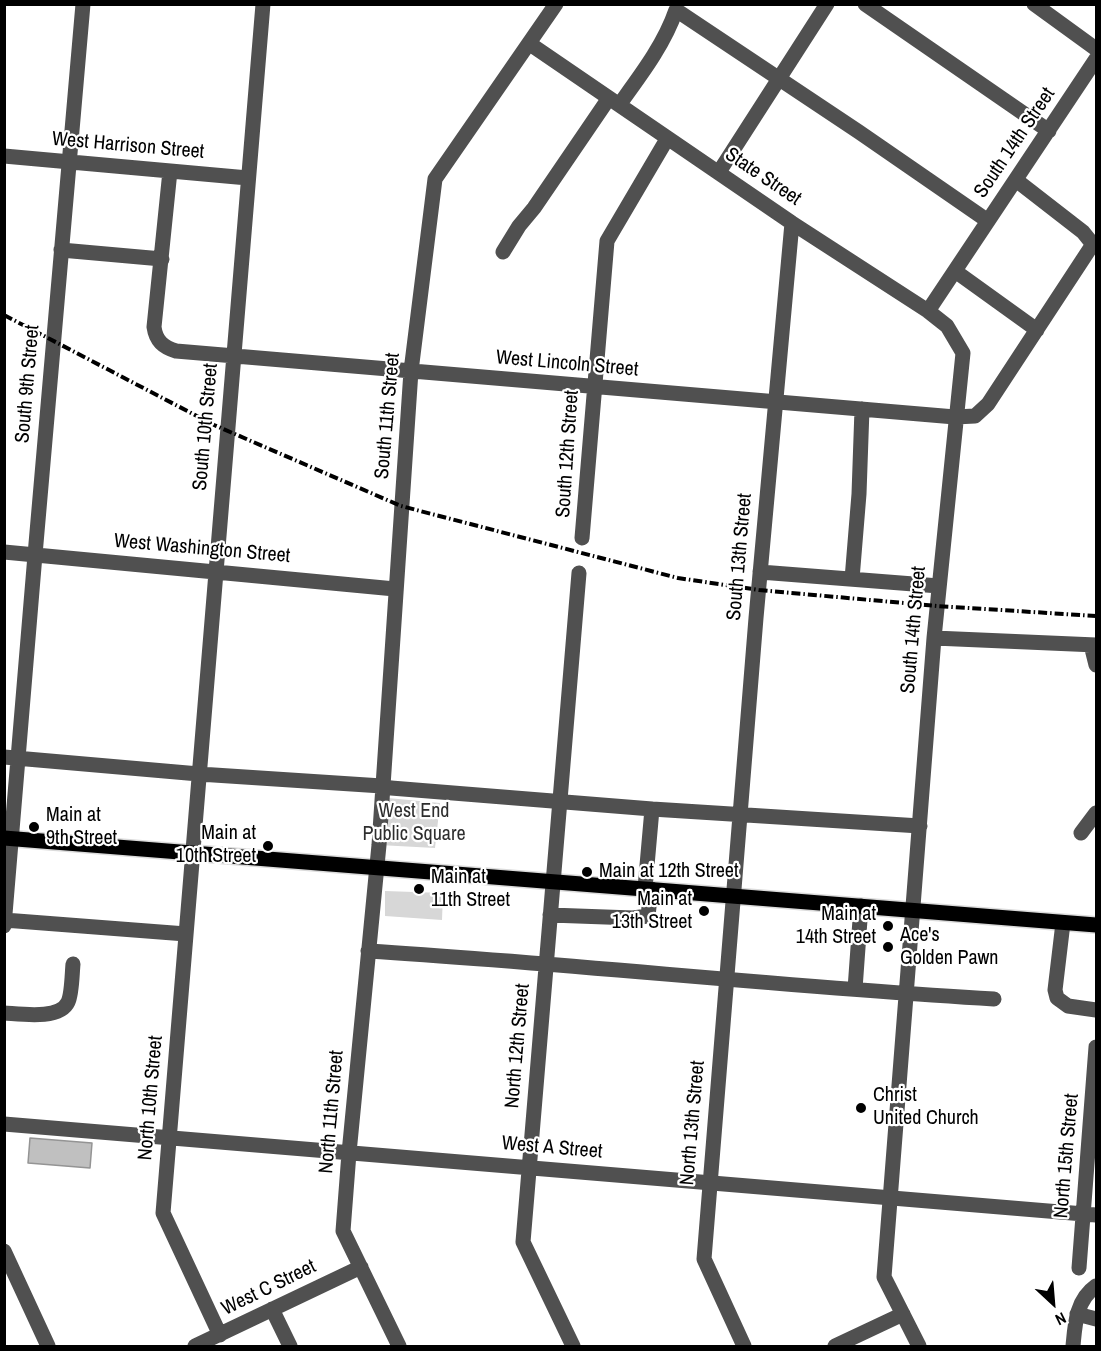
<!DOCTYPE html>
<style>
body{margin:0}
#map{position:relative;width:1101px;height:1351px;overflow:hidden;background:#fff;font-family:"Archivo Narrow",sans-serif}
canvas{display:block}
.frame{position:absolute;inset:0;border:6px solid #000;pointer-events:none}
.north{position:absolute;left:1023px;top:1273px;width:60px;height:60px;-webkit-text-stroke:4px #fff;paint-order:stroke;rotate:154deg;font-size:16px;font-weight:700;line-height:24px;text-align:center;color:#000}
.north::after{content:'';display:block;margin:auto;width:21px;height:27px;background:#000;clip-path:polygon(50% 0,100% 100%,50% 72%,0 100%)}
</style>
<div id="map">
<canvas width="1101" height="1351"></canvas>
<div class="frame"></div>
<div class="north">N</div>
</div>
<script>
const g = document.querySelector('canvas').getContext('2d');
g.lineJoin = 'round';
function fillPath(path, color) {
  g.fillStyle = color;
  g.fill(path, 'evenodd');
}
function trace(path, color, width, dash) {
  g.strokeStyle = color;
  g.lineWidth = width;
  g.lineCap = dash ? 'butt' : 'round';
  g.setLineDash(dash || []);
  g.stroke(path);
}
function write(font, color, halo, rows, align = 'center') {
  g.font = font + ' "Archivo Narrow",sans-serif';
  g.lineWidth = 4.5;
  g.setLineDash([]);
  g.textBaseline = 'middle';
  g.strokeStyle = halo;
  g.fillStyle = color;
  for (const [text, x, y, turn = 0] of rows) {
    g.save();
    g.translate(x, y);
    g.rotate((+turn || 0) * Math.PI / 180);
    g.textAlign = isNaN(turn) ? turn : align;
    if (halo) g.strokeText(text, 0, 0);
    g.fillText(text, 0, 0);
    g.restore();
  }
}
fillPath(new Path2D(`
 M 388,798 L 440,803 L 435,848 L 379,845 Z
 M 385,891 L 443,893 L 442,920 L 385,916 Z`), '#d7d7d7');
const building = new Path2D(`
 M 30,1138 L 92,1143 L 90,1168 L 28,1163 Z`);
fillPath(building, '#c0c0c0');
trace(building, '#949494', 1.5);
const major = new Path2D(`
 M 4,838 L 1096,925`);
trace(major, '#dbdbdb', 18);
trace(new Path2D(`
 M 865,4 L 1049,131
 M 1034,4 L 1096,49
 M 530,44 L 792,223 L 928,311 L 947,326 L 963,353 L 934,638 L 884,1277 L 919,1346
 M 619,105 C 640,76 664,45 676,10 L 859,132 L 988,221
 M 4,156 L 248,178
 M 170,171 L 154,327 C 156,341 163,347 176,351 L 955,417 L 975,416 L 988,404 L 1091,247 L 1091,242 L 1083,232 L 1016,180
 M 719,172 L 827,4
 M 61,250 L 162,259
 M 503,252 L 519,226 L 534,208 L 609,98
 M 955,271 L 1037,330
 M 928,311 L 1096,59
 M 582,538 L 607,241 L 667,139
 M 4,552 L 395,589
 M 760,572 L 939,586
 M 852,579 L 859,494 L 862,409
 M 934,638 L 1096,645
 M 1091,645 L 1096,665
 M 4,757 L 199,774 L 382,786 L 391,788 L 652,809 L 920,826
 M 1081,833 L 1096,813
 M 645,888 L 652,809
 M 550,915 L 633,918 L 648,916 L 651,889
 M 4,920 L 186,934
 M 1063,923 L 1055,990 L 1057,998 L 1068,1006 L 1096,1010
 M 4,926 L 35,555 L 83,4
 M 368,951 C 577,964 785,987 994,999
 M 855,989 L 861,906
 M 4,1013 C 21,1014 60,1020 68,1002 C 72,994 72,974 73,964
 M 4,1124 L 1096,1215
 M 4,1251 L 48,1346
 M 1079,1268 L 1096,1047
 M 272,1309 L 290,1346
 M 1077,1314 L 1096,1319
 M 220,1335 L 163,1213 L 263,4
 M 195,1346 L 361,1267
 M 399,1346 L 343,1231 L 349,1153 L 379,845 L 411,371 L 435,179 L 556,4
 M 573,1346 L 523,1242 L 579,573
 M 744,1346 L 704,1259 L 756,618 L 792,223
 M 835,1346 L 903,1314
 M 1073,1346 C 1075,1324 1076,1300 1096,1286`), '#505050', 15);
trace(major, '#000', 15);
trace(new Path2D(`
 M 4,315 L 214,425 L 401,506 L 678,578 L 759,590 L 937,606 L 1096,616`), '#000', 4, [9, 3, 1.5, 3]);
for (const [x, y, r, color] of [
 [34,827,6,"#000"],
 [268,846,6,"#000"],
 [587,872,6,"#000"],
 [419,889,6,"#000"],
 [704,911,6,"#000"],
 [888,926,6,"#000"],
 [888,947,6,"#000"],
 [861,1108,6,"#000"]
]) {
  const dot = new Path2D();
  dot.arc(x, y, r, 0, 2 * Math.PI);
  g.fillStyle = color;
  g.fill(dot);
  trace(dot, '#fff', 2);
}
write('20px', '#000', '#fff', [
 ["South 14th Street",1015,143,-56],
 ["West Harrison Street",128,146,5],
 ["State Street",763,177,34],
 ["West Lincoln Street",567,364,5],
 ["South 9th Street",28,384,-85],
 ["South 11th Street",388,416,-85],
 ["South 10th Street",206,427,-85],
 ["South 12th Street",568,454,-86],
 ["West Washington Street",202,549,5],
 ["South 13th Street",740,557,-85],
 ["South 14th Street",914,630,-85],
 ["North 12th Street",518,1046,-85],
 ["North 10th Street",151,1098,-85],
 ["North 11th Street",332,1112,-85],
 ["North 13th Street",693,1123,-85],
 ["West A Street",552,1148,5],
 ["North 15th Street",1067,1156,-85],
 ["West C Street",269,1288,-26]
]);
write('20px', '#2e2e2e', '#fff', [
 ["West End",414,812],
 ["Public Square",414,835]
]);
write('20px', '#000', '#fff', [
 ["Main at",46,816],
 ["9th Street",46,839],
 ["Main at",256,834,"right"],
 ["10th Street",256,857,"right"],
 ["Main at 12th Street",599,872],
 ["Main at",431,878],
 ["11th Street",431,901],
 ["Main at",692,900,"right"],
 ["13th Street",692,923,"right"],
 ["Main at",876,915,"right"],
 ["14th Street",876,938,"right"],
 ["Ace's",900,936],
 ["Golden Pawn",900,959],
 ["Christ",873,1096],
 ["United Church",873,1119]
], 'left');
</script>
